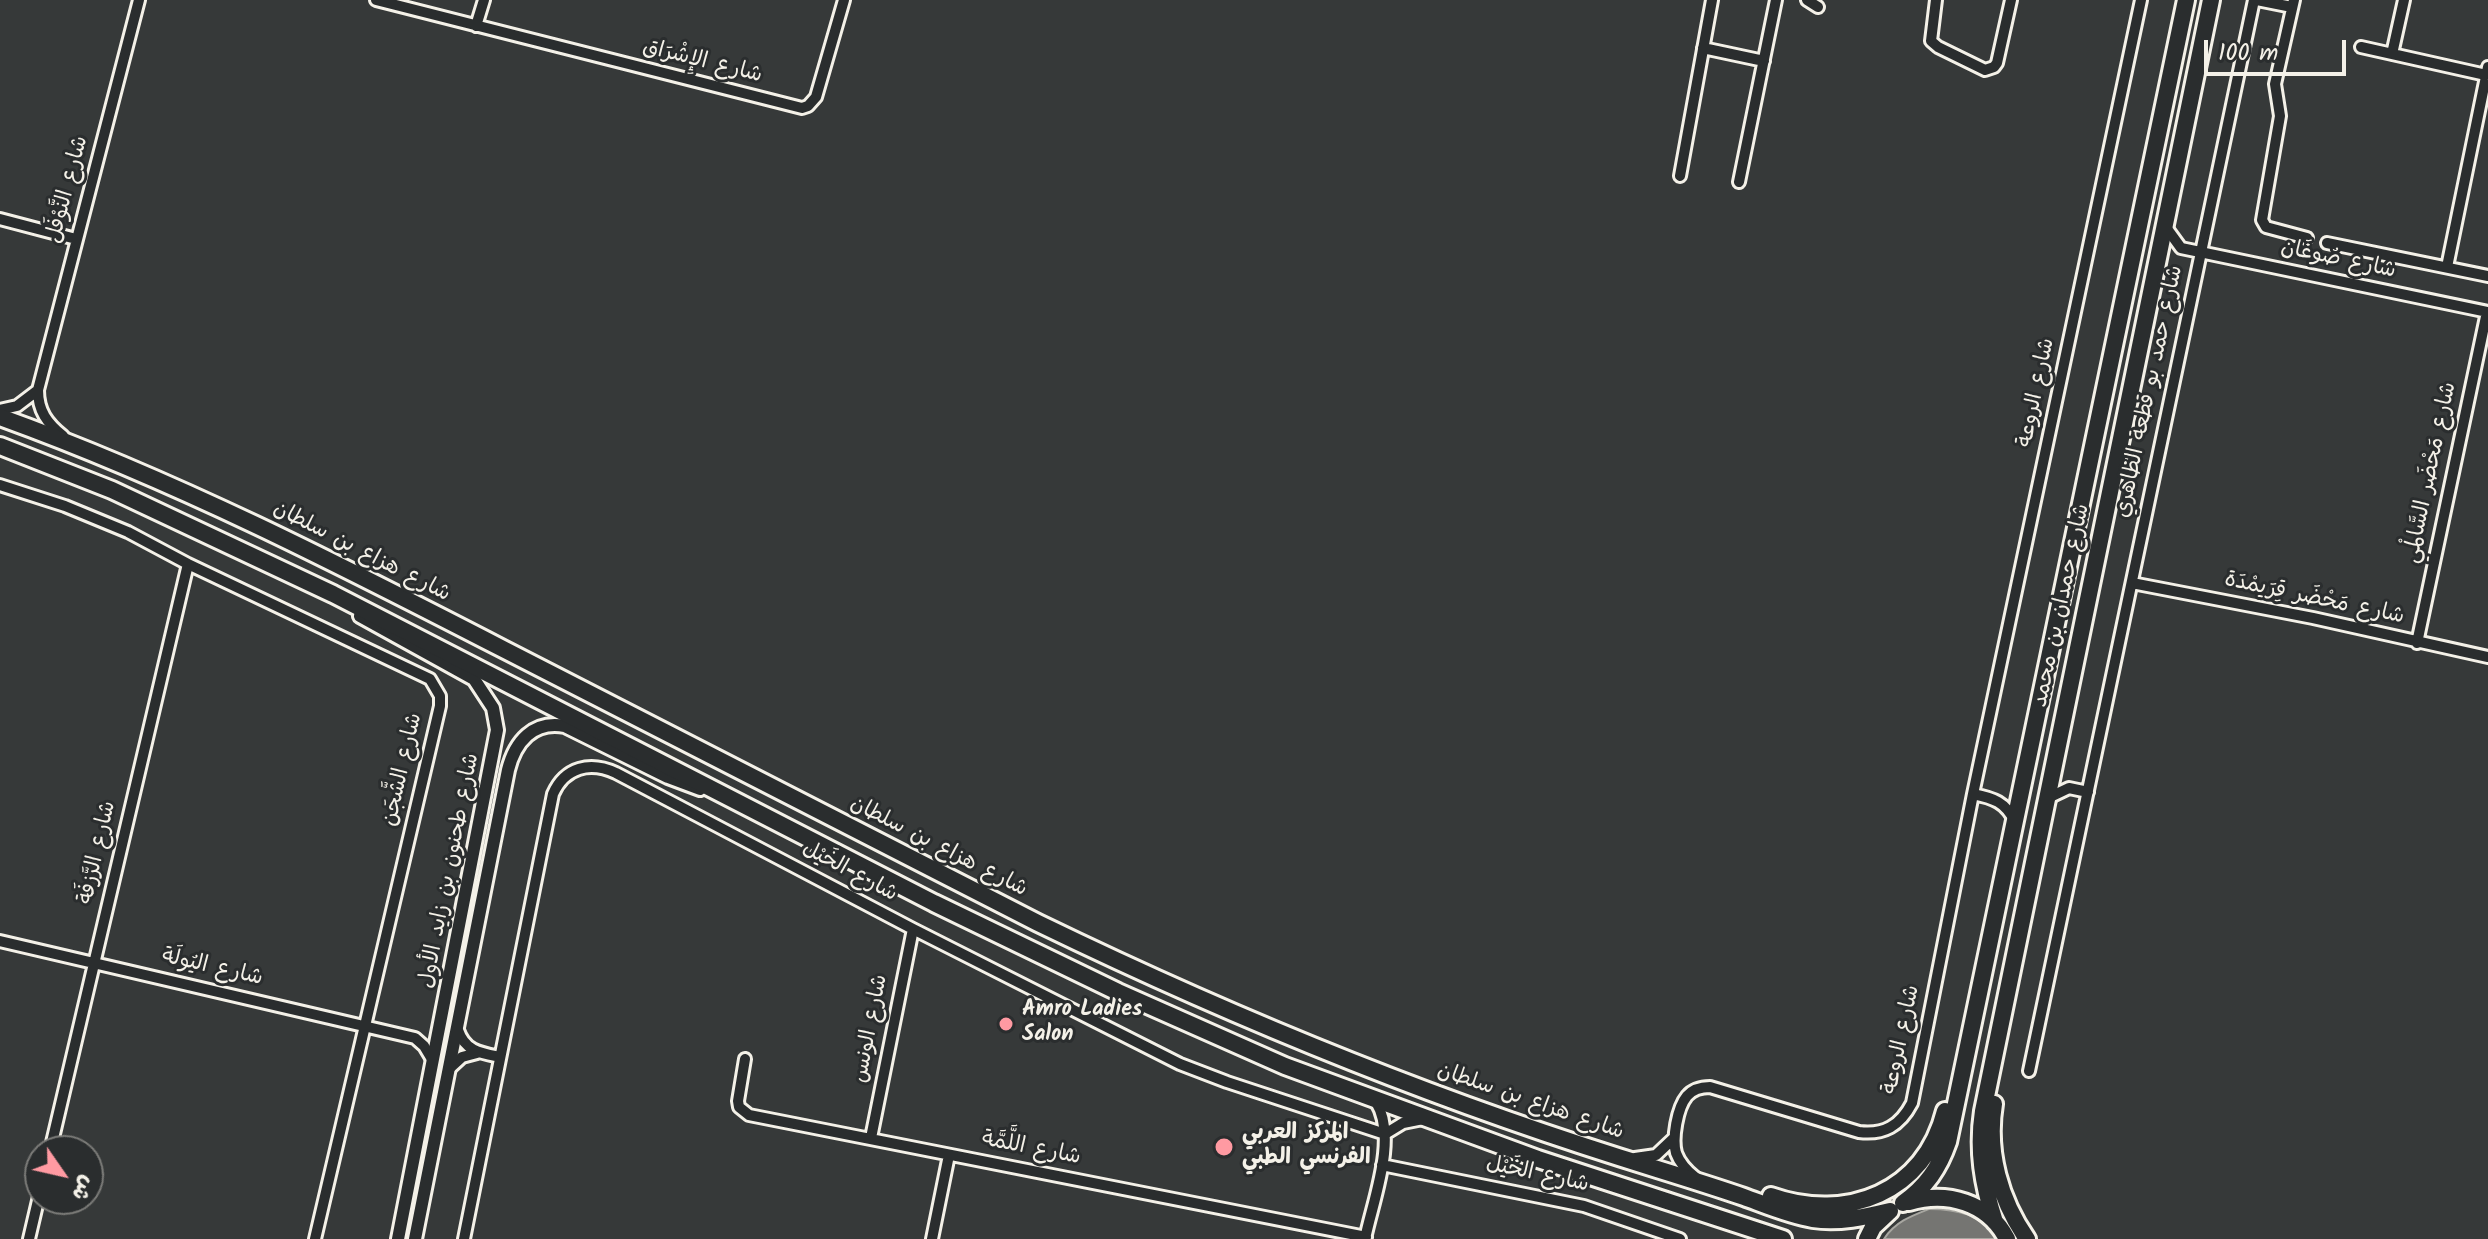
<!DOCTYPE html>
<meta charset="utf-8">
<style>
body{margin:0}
#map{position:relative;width:2488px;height:1239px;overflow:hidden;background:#363939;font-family:Kalam,"Playpen Sans Arabic",sans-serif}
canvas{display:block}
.north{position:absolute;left:24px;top:1135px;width:80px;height:80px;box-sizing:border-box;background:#2a2d2e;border:2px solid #7b7b78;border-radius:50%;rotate:124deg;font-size:22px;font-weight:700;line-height:32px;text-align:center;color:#f4f1e8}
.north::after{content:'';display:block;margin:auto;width:28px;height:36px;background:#ff9aa2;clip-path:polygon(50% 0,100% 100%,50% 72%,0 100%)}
.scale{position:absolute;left:2204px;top:40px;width:142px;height:36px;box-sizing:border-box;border:4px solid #f4f1e8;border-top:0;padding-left:10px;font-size:24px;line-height:28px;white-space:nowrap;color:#f4f1e8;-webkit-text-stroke:6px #2a2d2e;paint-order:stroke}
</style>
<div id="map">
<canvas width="2488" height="1239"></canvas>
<div class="north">ش</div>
<div class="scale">100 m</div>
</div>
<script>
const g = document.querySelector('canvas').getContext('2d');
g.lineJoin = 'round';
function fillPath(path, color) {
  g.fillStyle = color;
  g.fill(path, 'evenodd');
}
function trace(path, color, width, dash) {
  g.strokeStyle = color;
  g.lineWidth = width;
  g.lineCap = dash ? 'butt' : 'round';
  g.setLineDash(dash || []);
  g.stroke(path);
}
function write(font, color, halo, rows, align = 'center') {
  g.font = font + ' Kalam,"Playpen Sans Arabic",sans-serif';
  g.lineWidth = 6;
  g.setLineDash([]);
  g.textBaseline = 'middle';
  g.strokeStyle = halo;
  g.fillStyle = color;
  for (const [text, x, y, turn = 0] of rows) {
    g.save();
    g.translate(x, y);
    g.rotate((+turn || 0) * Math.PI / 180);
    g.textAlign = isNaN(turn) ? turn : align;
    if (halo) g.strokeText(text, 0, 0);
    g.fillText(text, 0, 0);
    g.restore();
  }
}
const water = new Path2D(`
 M 1929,1209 C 1957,1209 1981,1214 1998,1239 L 1884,1239 C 1895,1222 1911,1216 1929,1209 Z`);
fillPath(water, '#757572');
trace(water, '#a8a7a1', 2);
const minor = new Path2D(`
 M 376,0 L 802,108 L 808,106 L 816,97 L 844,0
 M 1807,0 L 1818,7
 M 1936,0 L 1931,41 L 1938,47 L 1985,70 L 1994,67 L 1997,63 L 2011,0
 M 2257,0 L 2292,7
 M 2294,0 L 2275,84 L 2280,116 L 2262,220 L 2266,227 L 2307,238
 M 476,26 L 484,0
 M 2361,47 L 2486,75
 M 1703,48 L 1764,61
 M 2392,54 L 2404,0
 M 1680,176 L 1712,0
 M 1739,182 L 1776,0
 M 0,219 L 76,239
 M 2165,226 L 2181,248 L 2488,312
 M 2327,243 L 2488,276
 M 2447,267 L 2488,67
 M 0,410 L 17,406 L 38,390
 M 63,436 C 47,423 38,411 38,390 L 139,0
 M 0,485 L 65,506 L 128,532 L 188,564 L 430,679 L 440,696 L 440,706 L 315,1239
 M 2132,583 L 2313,618 L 2488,657
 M 2417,643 L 2487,312
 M 1973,794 C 1993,798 2006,802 2015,822
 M 2046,799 L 2069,788 L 2088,792
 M 0,941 L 415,1038 L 424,1046 L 433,1061
 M 458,1030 C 465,1051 480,1053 500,1057
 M 745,1059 L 738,1101 L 739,1107 L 749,1115 L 1366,1237
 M 450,1068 L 462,1057 L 477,1053
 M 2029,1071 L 2254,0
 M 1385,1134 L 1403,1123 L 1423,1119
 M 871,1138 L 913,929
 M 50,1151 L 188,564
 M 1635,1158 L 1656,1155 L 1674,1138
 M 1382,1165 L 1584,1206 L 1680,1239
 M 1696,1178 C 1687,1171 1680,1164 1676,1153 C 1672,1139 1677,1108 1687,1096 C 1693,1089 1701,1087 1710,1087 L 1859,1132 C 1884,1135 1900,1126 1912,1103 L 1973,794 L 2141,0
 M 29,1239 L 40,1192
 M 464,1239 L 553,794 C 565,767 590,761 616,773 L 913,929 L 1180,1064 L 1227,1082 L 1385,1134
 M 932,1239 L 949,1155
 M 1365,1239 C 1373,1200 1398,1138 1376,1102`);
const tertiary = new Path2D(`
 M 360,616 L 474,679 L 493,708 L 497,730 L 398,1239
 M 415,1239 L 508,770 C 515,742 533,720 565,726 L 668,777 L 700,789`);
const primary = new Path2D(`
 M 0,417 C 175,480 340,565 505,650 C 683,741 860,833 1038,923 C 1238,1020 1444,1104 1657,1169 C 1686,1178 1715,1187 1744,1197 C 1766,1205 1789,1215 1813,1219 C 1839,1223 1865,1217 1890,1211
 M 0,446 L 112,490 L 333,594 L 934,903 L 1118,992 L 1285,1066 L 1538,1159 L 1783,1239
 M 1994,1104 C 1986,1152 2000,1200 2027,1239
 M 1771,1196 C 1847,1223 1925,1192 1945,1111
 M 1909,1202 C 1947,1191 1988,1202 2007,1239
 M 1903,1203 C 1926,1187 1939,1168 1948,1142 L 2186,0
 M 1995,1222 C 1983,1185 1977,1150 1983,1111 L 2211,0
 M 1867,1239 L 1873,1227 L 1889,1212`);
trace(minor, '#f4f1e8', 16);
trace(tertiary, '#f4f1e8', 18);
trace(primary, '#f4f1e8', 22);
trace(minor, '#2a2d2e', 10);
trace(tertiary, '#2a2d2e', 12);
trace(primary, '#2a2d2e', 16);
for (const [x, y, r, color] of [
 [1006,1024,8,"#ff9aa2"],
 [1224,1147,10,"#ff9aa2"]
]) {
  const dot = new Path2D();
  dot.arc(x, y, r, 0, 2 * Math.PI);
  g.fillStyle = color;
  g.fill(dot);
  trace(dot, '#2a2d2e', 3);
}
write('22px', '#f4f1e8', '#2a2d2e', [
 ["شارع الإِشْرَاق",702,63,14],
 ["شارع النَّوْفَل",69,190,-75],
 ["شارع صُوغَان",2338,261,12],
 ["شارع حمد بو قطعة الظاهري",2151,392,-78],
 ["شارع الروعة",2038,393,-78],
 ["شارع مَحْضَر السَّالْمي",2432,473,-78],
 ["شارع هزاع بن سلطان",361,553,27],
 ["شارع مَحْضَر قِرَيمْدَة",2314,600,12],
 ["شارع حمدان بن محمد",2063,606,-78],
 ["شارع الشَّجَن",404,770,-77],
 ["شارع هزاع بن سلطان",938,848,27],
 ["شارع الرَّزفَة",99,853,-77],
 ["شارع طحنون بن زايد الأول",451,871,-79],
 ["شارع الخَيْل",849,873,28],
 ["شارع اليُولَة",212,969,13],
 ["شارع الونس",872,1029,-79],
 ["شارع الروعة",1903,1040,-78],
 ["شارع هزاع بن سلطان",1530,1103,19],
 ["شارع اللَّمَّة",1031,1150,11],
 ["شارع الخَيْل",1537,1176,12]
]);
write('bold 22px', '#f4f1e8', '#2a2d2e', [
 ["Amro Ladies",1022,1011],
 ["Salon",1022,1036],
 ["المركز العربي",1242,1134],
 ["الفرنسي الطبي",1242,1159]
], 'left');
</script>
